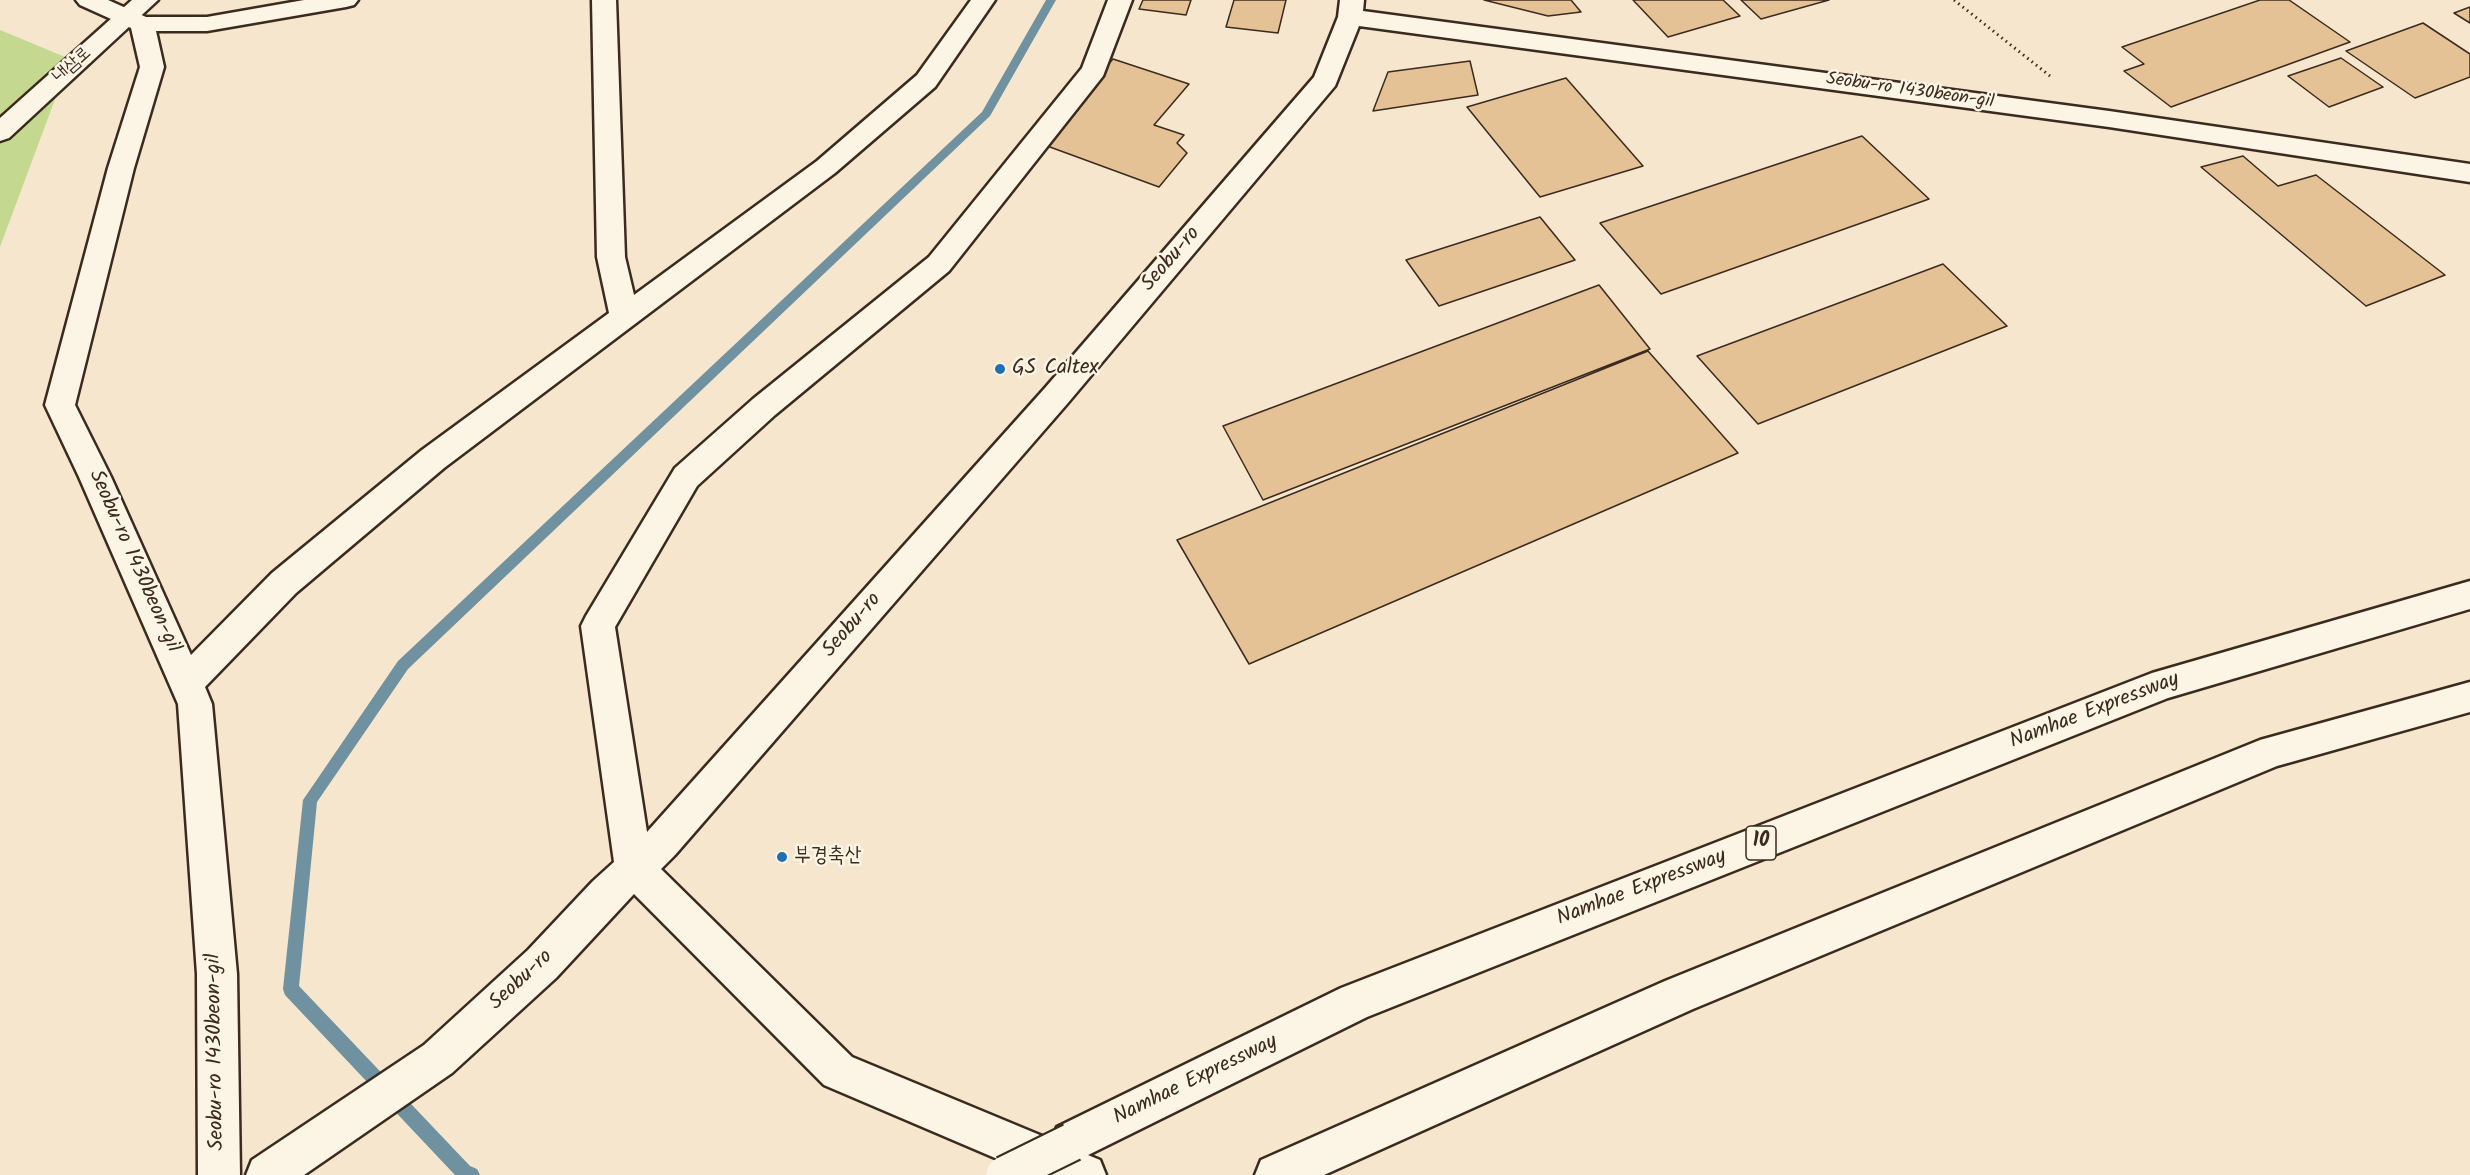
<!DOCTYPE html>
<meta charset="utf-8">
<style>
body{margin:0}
canvas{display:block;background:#f5e6cd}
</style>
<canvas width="2470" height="1175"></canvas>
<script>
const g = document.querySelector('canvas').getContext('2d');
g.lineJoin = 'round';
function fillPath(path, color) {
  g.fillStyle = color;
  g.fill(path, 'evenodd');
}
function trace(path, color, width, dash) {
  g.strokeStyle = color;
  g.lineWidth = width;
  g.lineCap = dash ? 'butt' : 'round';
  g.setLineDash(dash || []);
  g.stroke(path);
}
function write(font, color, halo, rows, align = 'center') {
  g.font = font + ' Kalam,"Poor Story",sans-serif';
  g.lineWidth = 5;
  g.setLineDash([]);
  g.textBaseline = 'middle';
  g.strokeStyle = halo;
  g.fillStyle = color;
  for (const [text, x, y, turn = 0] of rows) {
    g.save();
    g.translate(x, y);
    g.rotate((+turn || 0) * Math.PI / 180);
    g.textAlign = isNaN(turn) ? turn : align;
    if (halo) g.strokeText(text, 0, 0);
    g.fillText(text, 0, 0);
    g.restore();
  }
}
fillPath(new Path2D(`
 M 0,30 L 70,59 L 0,247 Z`), '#c4d98f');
fillPath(new Path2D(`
 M 1046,0 L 1056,0 L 990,116 L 408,669 L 317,802 L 299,986 L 470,1166 L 477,1169 L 480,1175 L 455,1175 L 285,995 L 283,989 L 303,800 L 398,661 L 982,112 Z`), '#70919f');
const building = new Path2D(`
 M 1143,0 L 1191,0 L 1186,15 L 1139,9 Z
 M 1234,0 L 1286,0 L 1278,33 L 1226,27 Z
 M 1484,0 L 1571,0 L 1581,12 L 1548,16 Z
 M 1633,0 L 1723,0 L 1740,16 L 1668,37 Z
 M 1741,0 L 1829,0 L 1761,19 Z
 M 2260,0 L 2289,0 L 2350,42 L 2171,107 L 2124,71 L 2144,64 L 2122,47 Z
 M 2470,7 L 2470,23 L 2454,13 Z
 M 2423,23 L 2470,54 L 2470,77 L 2415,98 L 2346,51 Z
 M 2341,58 L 2383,87 L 2329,107 L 2288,76 Z
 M 1113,59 L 1189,84 L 1154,125 L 1184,135 L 1177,143 L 1187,153 L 1159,187 L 1039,143 Z
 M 1470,61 L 1478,95 L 1373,111 L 1388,72 Z
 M 1566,78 L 1643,166 L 1540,197 L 1467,107 Z
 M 1862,136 L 1929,199 L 1661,294 L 1600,223 Z
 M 2243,156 L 2278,186 L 2316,175 L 2445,275 L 2366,306 L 2201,167 Z
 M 1540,217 L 1575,260 L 1439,306 L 1406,260 Z
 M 1943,264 L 2007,326 L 1758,424 L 1697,356 Z
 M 1599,285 L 1650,349 L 1263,500 L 1223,426 Z
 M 1648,351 L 1738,453 L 1249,664 L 1177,540 Z`);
fillPath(building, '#e4c296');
trace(building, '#3b2a1e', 1.5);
const minor = new Path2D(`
 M 76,0 L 108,0 L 146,17 L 207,17 L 304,0 L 358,0 L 354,5 L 346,7 L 207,31 L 156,31 L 164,67 L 134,168 L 75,405 L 111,477 L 191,655 L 272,573 L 422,450 L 609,313 L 597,257 L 592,0 L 616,0 L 625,257 L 634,295 L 817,161 L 917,75 L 971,0 L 995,0 L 935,87 L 835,173 L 444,468 L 296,593 L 205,687 L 212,704 L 237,974 L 240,1175 L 198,1175 L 197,974 L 178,704 L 79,477 L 45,405 L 108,168 L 140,67 L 131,28 L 80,5 Z
 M 1108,0 L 1132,0 L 1103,76 L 949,271 L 775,415 L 697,486 L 615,627 L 647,832 L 1045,388 L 1314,77 L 1338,17 L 1340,0 L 1364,0 L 1363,11 L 2109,111 L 2470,164 L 2470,182 L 2109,127 L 1359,26 L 1335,86 L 1067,404 L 675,855 L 661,869 L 852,1057 L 1100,1160 L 1106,1175 L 1035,1175 L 824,1085 L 634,894 L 556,978 L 452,1073 L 304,1175 L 246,1175 L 252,1160 L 424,1045 L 528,950 L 593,881 L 614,862 L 581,626 L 586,616 L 675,468 L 753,399 L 929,257 L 1082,68 Z`);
const major = new Path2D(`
 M 132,0 L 158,0 L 9,138 L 0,141 L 0,118 Z`);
const highway = new Path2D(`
 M 2470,581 L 2470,609 L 2168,698 L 1367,1017 L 1072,1163 L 1057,1157 L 1051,1142 L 1057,1127 L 1341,988 L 2152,673 Z
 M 2470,682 L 2470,712 L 2277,766 L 1693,1009 L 1324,1175 L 1255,1175 L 1261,1160 L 1665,981 L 2260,740 Z`);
trace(minor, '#3b2a1e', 5);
trace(major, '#3b2a1e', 5);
trace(highway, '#3b2a1e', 5);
trace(new Path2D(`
 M 1954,0 L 2050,76`), '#3b2a1e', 3, [1.5, 4]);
fillPath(minor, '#fcf5e5');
fillPath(major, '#fcf5e5');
fillPath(highway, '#fcf5e5');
const highwayBridge = new Path2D(`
 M 1005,1175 L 1072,1142`);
trace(highwayBridge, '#3b2a1e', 41, []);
trace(highwayBridge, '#fcf5e5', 37);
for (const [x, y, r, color] of [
 [1000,369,6,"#1f6fb2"],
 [782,857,6,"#1f6fb2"]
]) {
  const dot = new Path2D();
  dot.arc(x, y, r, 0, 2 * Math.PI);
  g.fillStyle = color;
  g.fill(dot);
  trace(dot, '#fcf5e5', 2);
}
write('18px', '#3b2a1e', '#fcf5e5', [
 ["내삼로",73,66,-42],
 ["Seobu-ro 1430beon-gil",1910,92,8]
]);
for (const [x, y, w] of [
 [1761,843,30]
]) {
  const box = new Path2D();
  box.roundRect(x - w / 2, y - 17, w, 34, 4.5);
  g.fillStyle = '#fcf5e5';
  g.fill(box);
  trace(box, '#3b2a1e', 1.5);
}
write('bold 20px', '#3b2a1e', null, [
 ["10",1761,843]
]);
write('21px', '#3b2a1e', '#fcf5e5', [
 ["Seobu-ro",1172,260,-49],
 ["Seobu-ro 1430beon-gil",133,562,66],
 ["Seobu-ro",853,626,-49],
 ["Namhae Expressway",2095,712,-21],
 ["Namhae Expressway",1642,889,-21],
 ["Seobu-ro",522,981,-43],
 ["Seobu-ro 1430beon-gil",217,1052,-91],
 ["Namhae Expressway",1196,1081,-26]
]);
write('21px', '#3b2a1e', '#fcf5e5', [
 ["GS Caltex",1012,369],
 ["부경축산",794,857]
], 'left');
</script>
